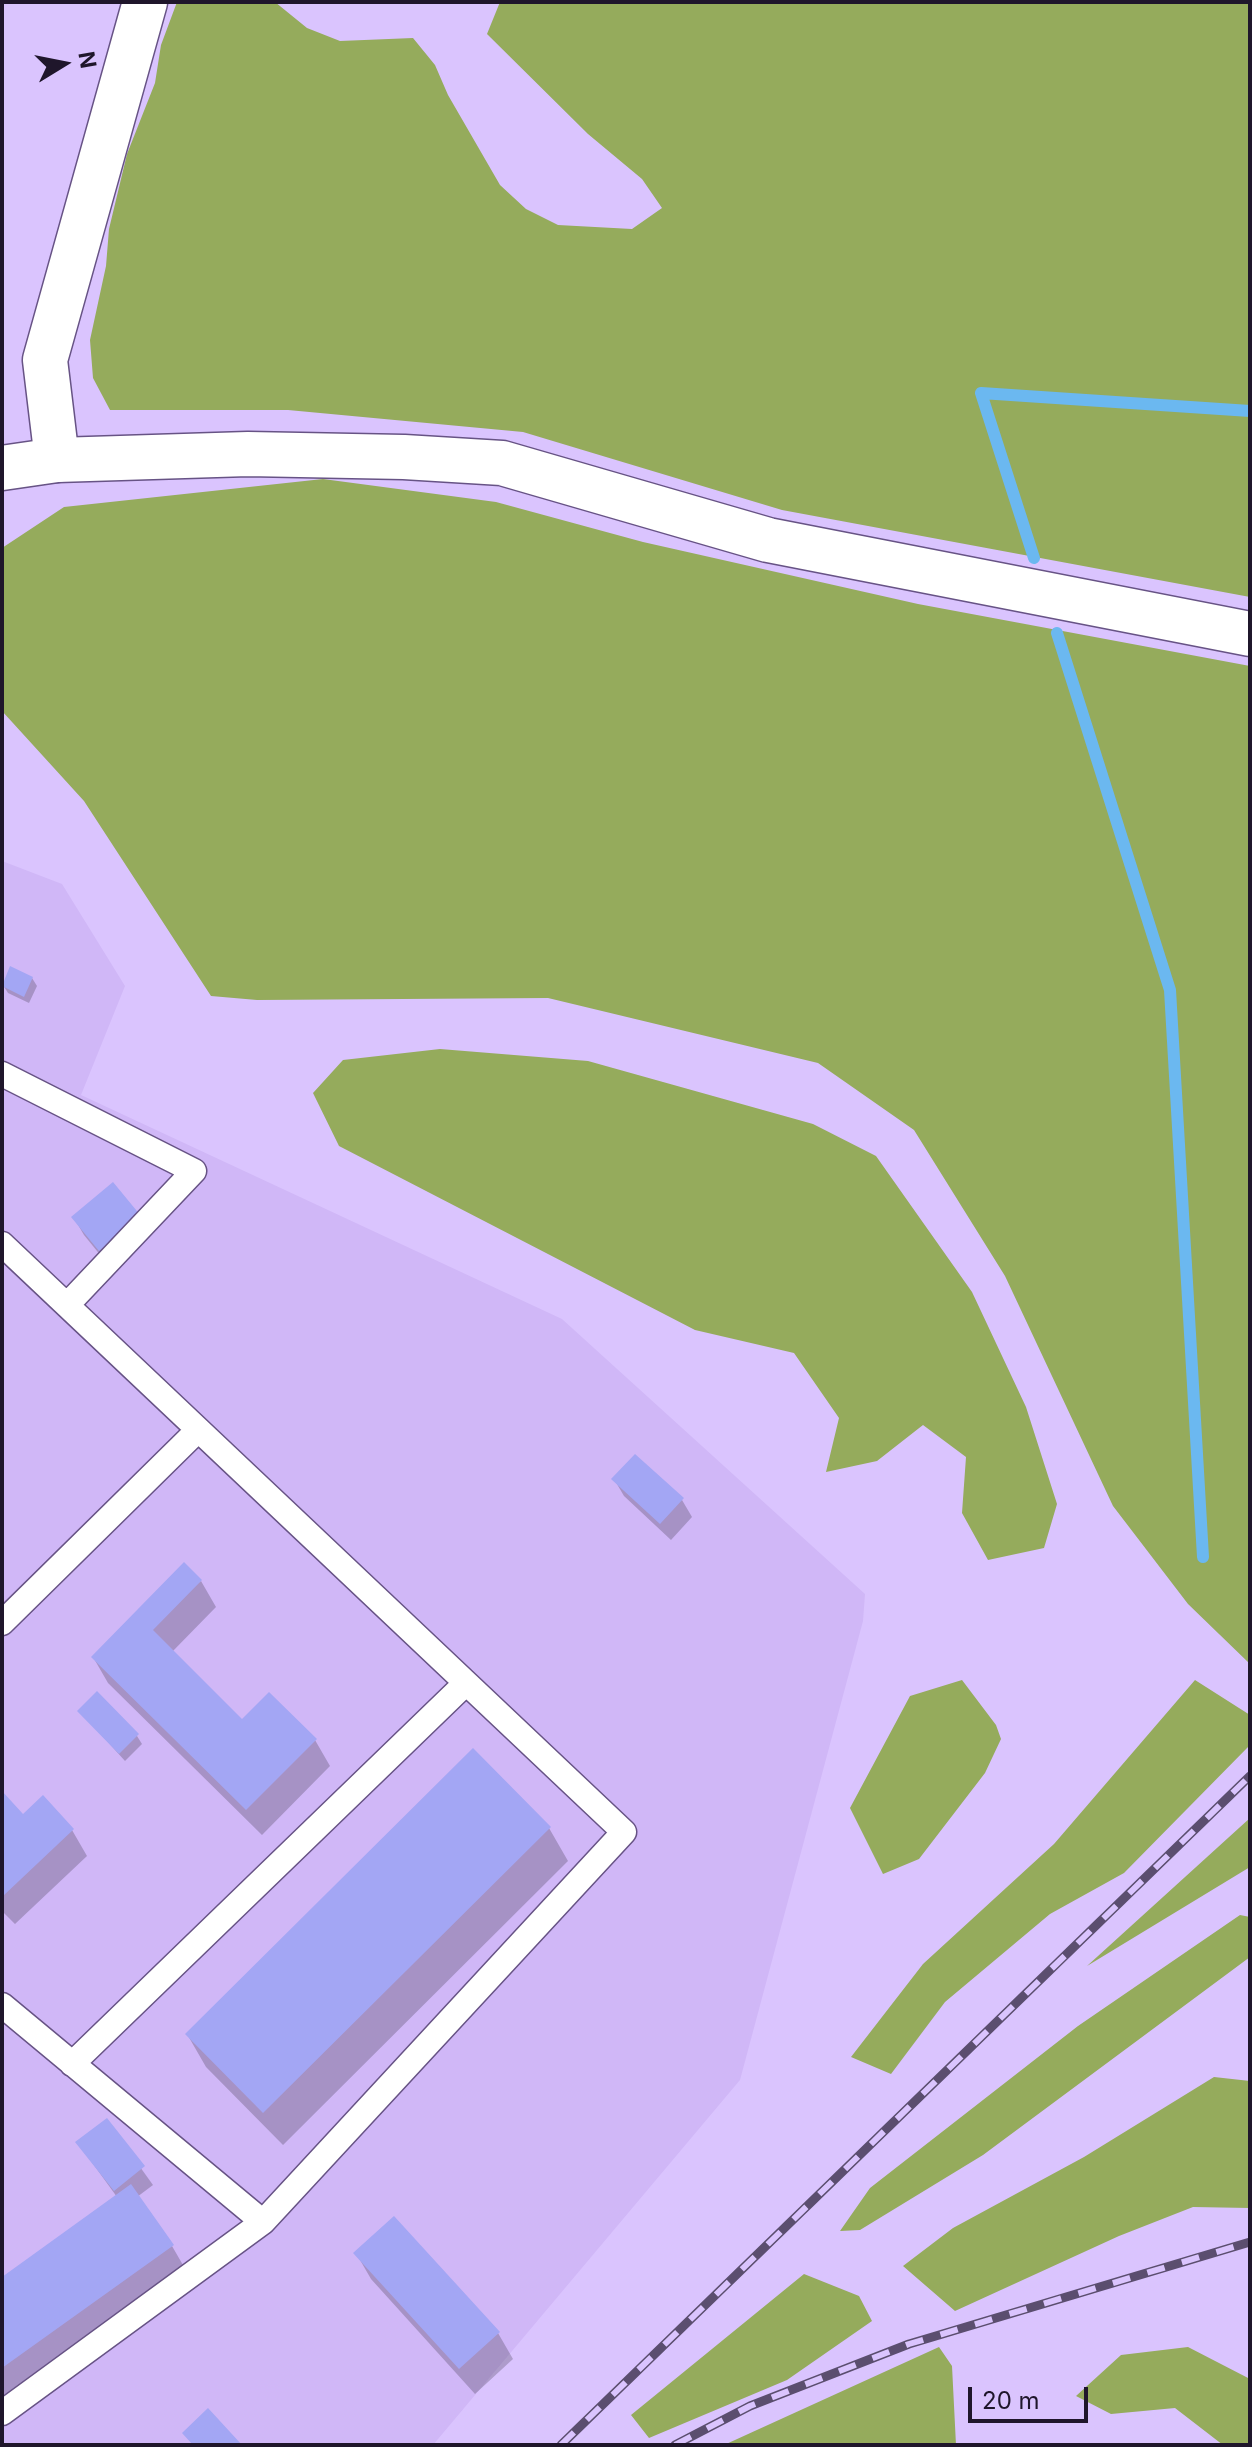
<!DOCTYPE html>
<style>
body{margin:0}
#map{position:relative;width:1252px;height:2447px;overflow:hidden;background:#dac4fe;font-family:Inter,sans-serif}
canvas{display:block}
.frame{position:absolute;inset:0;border:4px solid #1f162b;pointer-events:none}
.north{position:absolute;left:24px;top:24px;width:80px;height:80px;-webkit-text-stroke:6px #dac4fe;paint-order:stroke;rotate:80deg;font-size:22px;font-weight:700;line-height:32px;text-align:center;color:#1f162b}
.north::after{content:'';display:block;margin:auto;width:28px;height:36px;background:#1f162b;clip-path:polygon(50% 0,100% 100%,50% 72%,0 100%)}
.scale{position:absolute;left:968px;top:2387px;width:120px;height:36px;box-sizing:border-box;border:4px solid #1f162b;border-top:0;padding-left:10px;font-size:24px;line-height:28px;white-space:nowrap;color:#1f162b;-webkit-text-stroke:6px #dac4fe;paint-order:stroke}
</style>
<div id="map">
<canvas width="1252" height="2447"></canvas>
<div class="frame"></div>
<div class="north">N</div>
<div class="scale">20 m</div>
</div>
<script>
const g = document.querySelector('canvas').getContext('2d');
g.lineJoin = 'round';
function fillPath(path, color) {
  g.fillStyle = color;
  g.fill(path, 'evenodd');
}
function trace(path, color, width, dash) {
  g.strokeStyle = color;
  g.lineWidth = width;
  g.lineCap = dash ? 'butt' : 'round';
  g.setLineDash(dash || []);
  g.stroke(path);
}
fillPath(new Path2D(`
 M 2,861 L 62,884 L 125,986 L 81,1095 L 562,1319 L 865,1594 L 863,1621 L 740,2080 L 433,2445 L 2,2445 Z`), '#d0b7f7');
fillPath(new Path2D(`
 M 177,2 L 275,2 L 307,28 L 340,41 L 413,38 L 435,65 L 448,95 L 500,185 L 526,209 L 558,225 L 632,229 L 662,208 L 642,179 L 588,134 L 487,34 L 500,2 L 1250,2 L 1250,597 L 782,510 L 523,432 L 288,410 L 110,410 L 93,378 L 90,340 L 106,266 L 109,229 L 127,154 L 155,83 L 161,45 Z
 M 323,479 L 496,502 L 643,542 L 918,604 L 1250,666 L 1250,1664 L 1188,1604 L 1113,1506 L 1005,1276 L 914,1130 L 818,1063 L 548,998 L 257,1000 L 211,996 L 84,801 L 2,711 L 2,548 L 64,507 Z
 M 440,1049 L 588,1061 L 813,1124 L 876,1156 L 972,1292 L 1026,1407 L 1057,1504 L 1044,1548 L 988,1560 L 962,1513 L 966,1457 L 923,1425 L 877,1461 L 826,1472 L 839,1418 L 794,1353 L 695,1330 L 339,1146 L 313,1093 L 343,1060 Z
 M 962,1680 L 996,1725 L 1001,1739 L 985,1773 L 919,1859 L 883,1874 L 850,1808 L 910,1696 Z
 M 1195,1680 L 1250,1715 L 1250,1745 L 1124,1873 L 1050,1914 L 945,2002 L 891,2074 L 851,2057 L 923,1964 L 1054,1844 Z
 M 1250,1818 L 1250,1867 L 1087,1966 Z
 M 1240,1915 L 1250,1917 L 1250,1957 L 983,2155 L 860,2230 L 840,2231 L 870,2188 L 1078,2026 Z
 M 1214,2077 L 1250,2081 L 1250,2208 L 1193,2207 L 1119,2236 L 955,2311 L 903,2266 L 953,2228 L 1084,2157 Z
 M 804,2274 L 859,2296 L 872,2321 L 787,2380 L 649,2438 L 631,2415 Z
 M 939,2347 L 952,2366 L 956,2445 L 724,2445 Z
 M 1188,2347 L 1250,2379 L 1250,2445 L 1223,2445 L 1175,2408 L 1111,2414 L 1076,2396 L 1121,2355 Z`), '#95ab5c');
fillPath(new Path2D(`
 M 32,978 L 37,986 L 29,1003 L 8,993 L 3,985 Z
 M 139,1217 L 110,1267 L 84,1235 L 74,1218 Z
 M 614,1479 L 682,1500 L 692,1517 L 671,1540 L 624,1496 Z
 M 201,1581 L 216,1607 L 172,1652 L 242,1722 L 315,1740 L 330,1766 L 262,1835 L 108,1683 L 93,1657 Z
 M 80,1711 L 137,1736 L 142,1744 L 125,1761 Z
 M 2,1794 L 23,1817 L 42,1798 L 72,1830 L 87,1856 L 15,1924 L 2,1911 Z
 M 549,1828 L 568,1861 L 283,2145 L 206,2067 L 187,2034 Z
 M 107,2121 L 153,2185 L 137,2197 L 172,2246 L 191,2279 L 2,2414 L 2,2279 L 117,2197 L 78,2143 Z
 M 356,2253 L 498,2333 L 513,2359 L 475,2394 L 371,2279 Z`), '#0003');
trace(new Path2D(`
 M 1034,558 L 981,393 L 1250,411
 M 1057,633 L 1170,990 L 1203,1557`), '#6bb8f0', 12);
fillPath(new Path2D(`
 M 10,966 L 33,977 L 24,997 L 2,986 Z
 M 113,1182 L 141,1216 L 99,1251 L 71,1217 Z
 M 635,1454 L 684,1498 L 660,1524 L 611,1479 Z
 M 184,1562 L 202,1580 L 153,1630 L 242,1719 L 269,1692 L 317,1739 L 246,1810 L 91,1657 Z
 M 97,1691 L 139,1734 L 119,1754 L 77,1711 Z
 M 473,1748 L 551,1827 L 263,2113 L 185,2034 Z
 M 2,1791 L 23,1814 L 43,1795 L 74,1829 L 2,1897 Z
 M 107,2118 L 145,2166 L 114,2191 L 75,2142 Z
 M 131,2184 L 174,2245 L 2,2368 L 2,2277 Z
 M 394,2216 L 500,2332 L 459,2369 L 353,2253 Z
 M 208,2408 L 242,2445 L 193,2445 L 182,2433 Z`), '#a3a6f4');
const lane = new Path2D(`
 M 2,1074 L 194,1171 L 67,1305
 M 2,1244 L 624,1832 L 263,2222
 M 2,1623 L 198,1430
 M 2,2005 L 263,2222 L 2,2413
 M 72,2064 L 466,1683`);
const street = new Path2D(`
 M 57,460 L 45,360 L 145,2`);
const secondary = new Path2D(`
 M 2,468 L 57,460 L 248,454 L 404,457 L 502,463 L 768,540 L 1250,634`);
trace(lane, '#675385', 27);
trace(street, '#675385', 47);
trace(secondary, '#675385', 47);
trace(lane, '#fff', 24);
trace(street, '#fff', 44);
trace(secondary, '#fff', 44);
const rail = new Path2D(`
 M 561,2445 L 1250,1776
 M 675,2445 L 750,2406 L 909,2344 L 1250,2242`);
trace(rail, '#5b4e6f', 9);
trace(rail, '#dac4fe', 6, [18]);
</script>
